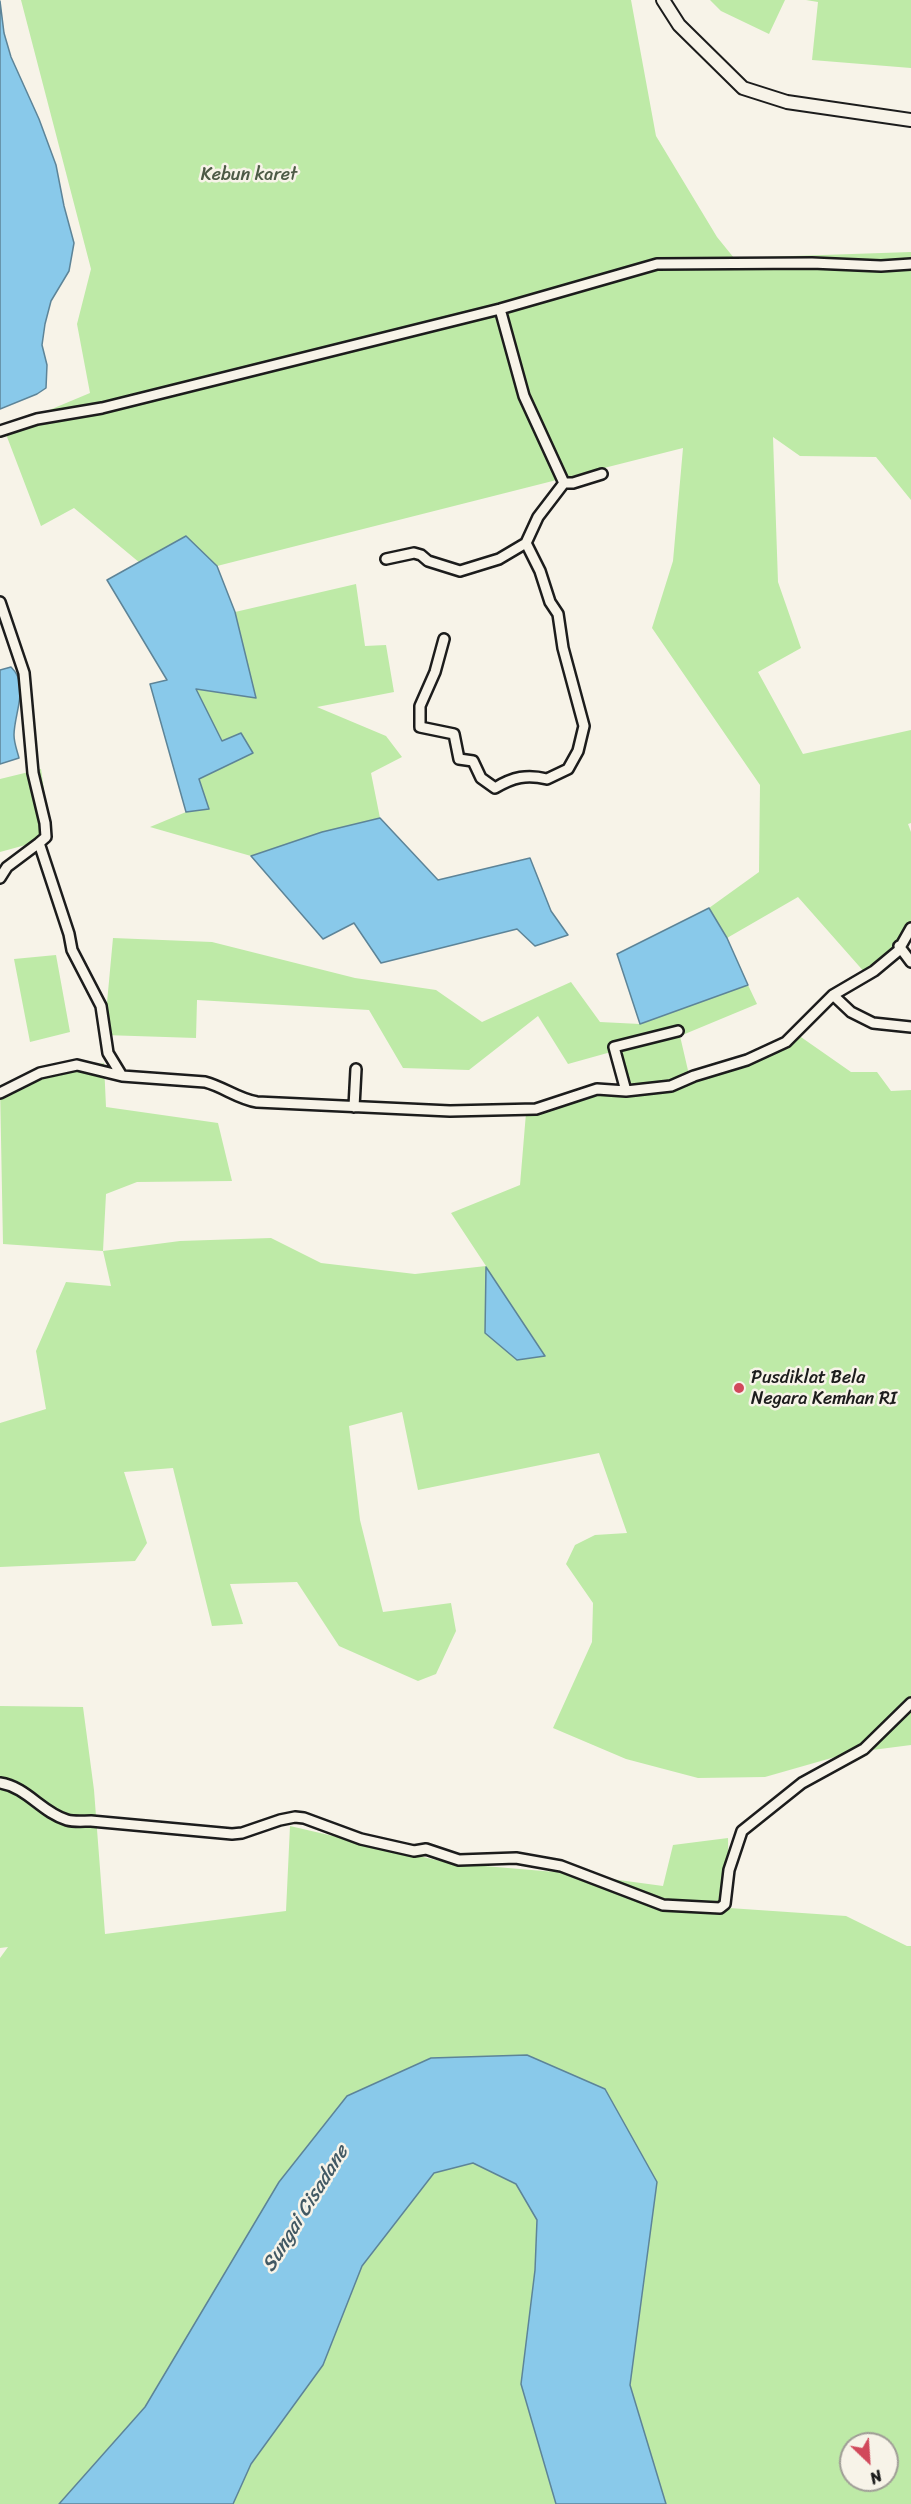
<!DOCTYPE html>
<style>
body{margin:0}
#map{position:relative;width:911px;height:2504px;overflow:hidden;background:#f7f3e8;font-family:Sriracha,sans-serif}
canvas{display:block}
.north{position:absolute;left:839px;top:2432px;width:60px;height:60px;box-sizing:border-box;background:#f7f3e8;border:2px solid #9f9d96;border-radius:50%;rotate:155deg;font-size:16px;font-weight:700;line-height:24px;text-align:center;color:#1c1c1c}
.north::after{content:'';display:block;margin:auto;width:21px;height:27px;background:#d1495b;clip-path:polygon(50% 0,100% 100%,50% 72%,0 100%)}
</style>
<div id="map">
<canvas width="911" height="2504"></canvas>
<div class="north">N</div>
</div>
<script>
const g = document.querySelector('canvas').getContext('2d');
g.lineJoin = 'round';
function fillPath(path, color) {
  g.fillStyle = color;
  g.fill(path, 'evenodd');
}
function trace(path, color, width, dash) {
  g.strokeStyle = color;
  g.lineWidth = width;
  g.lineCap = dash ? 'butt' : 'round';
  g.setLineDash(dash || []);
  g.stroke(path);
}
function write(font, color, halo, rows, align = 'center') {
  g.font = font + ' Sriracha,sans-serif';
  g.lineWidth = 5;
  g.setLineDash([]);
  g.textBaseline = 'middle';
  g.strokeStyle = halo;
  g.fillStyle = color;
  for (const [text, x, y, turn = 0] of rows) {
    g.save();
    g.translate(x, y);
    g.rotate((+turn || 0) * Math.PI / 180);
    g.textAlign = isNaN(turn) ? turn : align;
    if (halo) g.strokeText(text, 0, 0);
    g.fillText(text, 0, 0);
    g.restore();
  }
}
fillPath(new Path2D(`
 M 21,0 L 631,0 L 656,136 L 717,237 L 734,258 L 911,252 L 911,500 L 876,457 L 800,456 L 773,437 L 778,582 L 801,648 L 758,672 L 803,754 L 911,730 L 911,823 L 908,824 L 911,832 L 911,928 L 866,974 L 798,897 L 727,938 L 709,908 L 759,872 L 760,785 L 652,628 L 673,561 L 683,448 L 217,566 L 186,536 L 140,563 L 74,508 L 41,526 L 4,429 L 90,393 L 77,324 L 91,269 Z
 M 710,0 L 785,0 L 769,34 L 721,11 Z
 M 806,0 L 911,0 L 911,68 L 812,60 L 818,2 Z
 M 356,584 L 365,646 L 386,645 L 394,692 L 317,707 L 386,736 L 402,757 L 371,773 L 380,818 L 251,856 L 150,827 L 186,812 L 208,809 L 199,779 L 223,742 L 195,689 L 256,698 L 235,612 Z
 M 41,769 L 51,838 L 0,852 L 0,779 Z
 M 113,938 L 212,942 L 355,978 L 436,990 L 482,1022 L 571,982 L 600,1022 L 640,1024 L 748,985 L 757,1004 L 680,1036 L 690,1079 L 798,1035 L 851,1072 L 877,1072 L 891,1091 L 911,1090 L 911,1745 L 849,1753 L 765,1777 L 698,1778 L 626,1759 L 553,1728 L 592,1642 L 593,1603 L 566,1564 L 575,1545 L 595,1535 L 627,1533 L 599,1453 L 418,1490 L 402,1412 L 349,1426 L 360,1520 L 383,1612 L 451,1603 L 456,1631 L 436,1674 L 418,1681 L 339,1646 L 297,1582 L 230,1584 L 243,1624 L 212,1626 L 173,1468 L 124,1472 L 147,1543 L 135,1561 L 0,1567 L 0,1423 L 46,1409 L 36,1351 L 66,1282 L 111,1286 L 103,1251 L 3,1244 L 0,1085 L 104,1063 L 106,1107 L 218,1123 L 232,1181 L 137,1182 L 106,1194 L 103,1251 L 180,1241 L 271,1238 L 321,1263 L 415,1274 L 486,1266 L 451,1213 L 520,1185 L 526,1113 L 619,1091 L 611,1052 L 568,1064 L 538,1016 L 469,1070 L 403,1068 L 369,1010 L 197,1000 L 196,1038 L 104,1035 Z
 M 56,955 L 70,1032 L 30,1042 L 14,959 Z
 M 0,1706 L 83,1707 L 94,1790 L 105,1934 L 286,1911 L 290,1826 L 449,1863 L 567,1873 L 663,1886 L 673,1845 L 728,1838 L 729,1908 L 846,1916 L 907,1946 L 911,1946 L 911,2504 L 666,2504 L 630,2385 L 657,2182 L 605,2089 L 527,2055 L 431,2058 L 347,2096 L 279,2182 L 145,2407 L 59,2504 L 0,2504 L 0,1958 L 8,1947 L 0,1948 ZM 851,2444 L 887,2444 L 887,2480 L 851,2480 Z
 M 473,2163 L 516,2184 L 537,2220 L 535,2270 L 521,2384 L 556,2504 L 233,2504 L 251,2464 L 323,2365 L 362,2266 L 434,2173 Z`), '#beeaa7');
const water = new Path2D(`
 M 0,1 L 4,33 L 11,57 L 39,119 L 56,165 L 64,206 L 74,243 L 69,271 L 51,301 L 45,324 L 42,345 L 47,365 L 46,388 L 37,394 L 0,409 Z
 M 186,536 L 217,566 L 235,612 L 256,698 L 196,689 L 222,741 L 241,733 L 253,753 L 199,779 L 209,809 L 186,812 L 150,684 L 167,680 L 107,580 Z
 M 11,667 C 30,685 14,713 14,735 C 14,743 17,750 19,758 L 0,764 L 0,670 Z
 M 380,818 L 438,880 L 530,858 L 551,911 L 568,935 L 535,946 L 517,929 L 381,963 L 354,923 L 323,939 L 251,856 L 322,832 Z
 M 709,908 L 727,938 L 748,985 L 640,1024 L 617,954 Z
 M 486,1267 L 545,1356 L 517,1360 L 485,1333 Z
 M 527,2055 L 605,2089 L 657,2182 L 630,2385 L 666,2504 L 556,2504 L 521,2384 L 535,2270 L 537,2220 L 516,2184 L 473,2163 L 434,2173 L 362,2266 L 323,2365 L 251,2464 L 233,2504 L 59,2504 L 145,2407 L 279,2182 L 347,2096 L 431,2058 Z`);
fillPath(water, '#89c9ea');
trace(water, '#5d8498', 1.5);
const minor = new Path2D(`
 M 500,309 L 524,396 L 564,483
 M 0,431 L 37,419 L 102,408 L 500,309 L 657,264 L 812,263 L 881,266 L 911,264
 M 386,559 L 414,553 L 421,555 L 428,561 L 460,571 L 499,559 L 526,543 L 538,517 L 564,483 L 573,483 L 602,474
 M 0,602 L 24,673 L 33,773 L 45,823 L 46,837 L 39,843 L 69,934 L 72,950 L 101,1006 L 108,1053 L 122,1076
 M 444,639 L 435,672 L 420,706 L 420,727 L 454,734 L 459,759 L 473,761 L 481,778 L 495,788 C 513,777 527,774 547,779 L 568,769 L 578,751 L 584,726 L 563,648 L 558,614 L 550,602 L 540,571 L 526,543
 M 0,878 L 7,867 L 39,843
 M 899,946 L 911,962
 M 833,995 L 851,1012 L 873,1023 L 911,1027
 M 626,1091 L 614,1047 L 678,1031
 M 0,1093 L 40,1073 L 77,1065 L 122,1076 L 205,1082 C 224,1087 238,1099 257,1102 L 450,1111 L 536,1109 L 597,1089 L 626,1091 L 671,1086 L 694,1076 L 747,1060 L 786,1042 L 833,995 L 874,971 L 898,951 L 911,928
 M 354,1107 L 356,1069
 M 0,1783 C 27,1787 41,1812 67,1820 C 74,1822 83,1821 91,1821 L 232,1834 L 242,1833 L 280,1820 L 295,1817 L 304,1818 L 361,1839 L 414,1851 L 426,1849 L 459,1860 L 516,1858 L 561,1866 L 663,1905 L 720,1908 L 725,1904 L 729,1870 L 742,1831 L 802,1783 L 864,1749 L 911,1703`);
const major = new Path2D(`
 M 663,0 L 679,25 L 743,88 L 787,102 L 911,120`);
trace(minor, '#1c1c1c', 14);
trace(major, '#1c1c1c', 16);
trace(minor, '#f7f3e8', 9);
trace(major, '#f7f3e8', 12);
for (const [x, y, r, color] of [
 [739,1388,6,"#d1495b"]
]) {
  const dot = new Path2D();
  dot.arc(x, y, r, 0, 2 * Math.PI);
  g.fillStyle = color;
  g.fill(dot);
  trace(dot, '#f7f3e8', 2);
}
write('18px', '#4d5a46', '#f7f3e8', [
 ["Kebun karet",249,175]
]);
write('18px', '#1c1c1c', '#f7f3e8', [
 ["Pusdiklat Bela",751,1378],
 ["Negara Kemhan RI",751,1399]
], 'left');
write('italic 20px', '#425964', '#f7f3e8', [
 ["Sungai Cisadane",306,2209,-58]
]);
</script>
